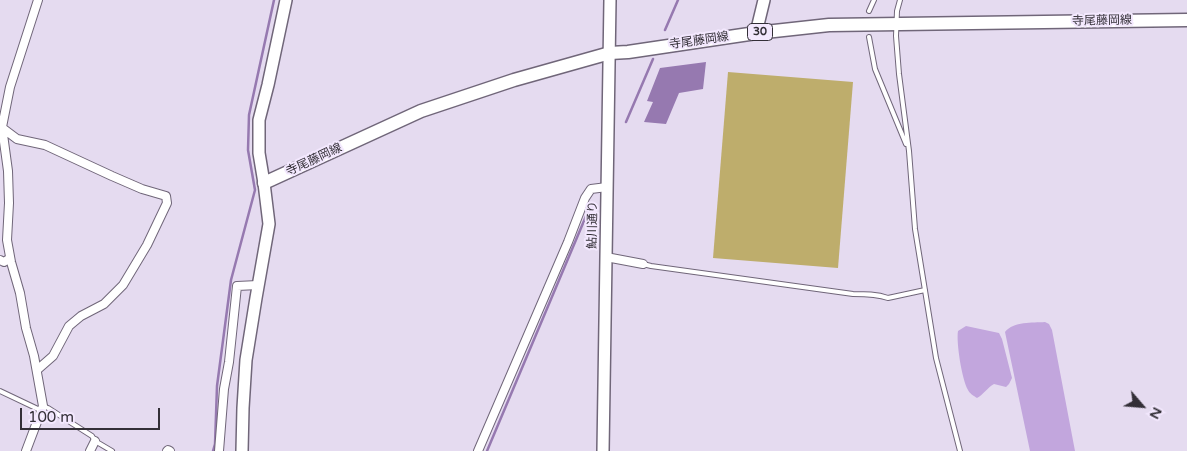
<!DOCTYPE html>
<meta charset="utf-8">
<style>
body{margin:0}
#map{position:relative;width:1187px;height:451px;overflow:hidden;background:#e5dbf0;font-family:"Varela Round",sans-serif}
canvas{display:block}
.north{position:absolute;left:1117px;top:381px;width:50px;height:50px;-webkit-text-stroke:4px #f3e8fe;paint-order:stroke;rotate:117deg;font-size:14px;font-weight:700;line-height:20px;text-align:center;color:#332f37}
.north::after{content:'';display:block;margin:auto;width:18px;height:22px;background:#332f37;clip-path:polygon(50% 0,100% 100%,50% 72%,0 100%)}
.scale{position:absolute;left:20px;top:408px;width:140px;height:22px;box-sizing:border-box;border:2px solid #332f37;border-top:0;padding-left:6px;font-size:15px;line-height:18px;white-space:nowrap;color:#332f37;-webkit-text-stroke:4px #f3e8fe;paint-order:stroke}
</style>
<div id="map">
<canvas width="1187" height="451"></canvas>
<div class="north">N</div>
<div class="scale">100 m</div>
</div>
<script>
const g = document.querySelector('canvas').getContext('2d');
g.lineJoin = 'round';
function fillPath(path, color) {
  g.fillStyle = color;
  g.fill(path, 'evenodd');
}
function trace(path, color, width, dash) {
  g.strokeStyle = color;
  g.lineWidth = width;
  g.lineCap = dash ? 'butt' : 'round';
  g.setLineDash(dash || []);
  g.stroke(path);
}
function write(font, color, halo, rows, align = 'center') {
  g.font = font + ' "Varela Round","Noto Sans JP",sans-serif';
  g.lineWidth = 4;
  g.setLineDash([]);
  g.textBaseline = 'middle';
  g.strokeStyle = halo;
  g.fillStyle = color;
  for (const [text, x, y, turn = 0] of rows) {
    g.save();
    g.translate(x, y);
    g.rotate((+turn || 0) * Math.PI / 180);
    g.textAlign = isNaN(turn) ? turn : align;
    if (halo) g.strokeText(text, 0, 0);
    g.fillText(text, 0, 0);
    g.restore();
  }
}
fillPath(new Path2D(`
 M 1045,322 L 1049,324 L 1052,330 L 1075,451 L 1030,451 L 1005,332 C 1014,321 1032,323 1045,322 Z
 M 966,326 L 999,333 L 1002,339 L 1012,378 L 1009,384 L 1006,387 L 994,384 C 987,388 984,394 977,398 C 974,396 969,393 968,390 C 962,380 956,342 958,331 Z`), '#c2a6dd');
fillPath(new Path2D(`
 M 706,62 L 703,89 L 679,93 L 666,124 L 644,122 L 653,102 L 647,101 L 660,68 Z`), '#9679b0');
trace(new Path2D(`
 M 665,30 L 678,0
 M 626,122 L 653,59
 M 213,451 L 215,444 L 217,386 L 231,280 L 255,190 L 248,150 L 249,115 L 274,0
 M 487,451 L 589,209`), '#9679b0', 2.5);
fillPath(new Path2D(`
 M 728,72 L 853,82 L 838,268 L 713,258 Z`), '#bead6c');
const lane = new Path2D(`
 M 900,0 L 897,11 L 896,36 L 899,74 L 909,151 L 915,229 L 936,358 L 960,451
 M 869,11 L 874,0
 M 869,37 L 875,69 L 906,144
 M 643,264 L 651,266 L 853,294 C 865,294 877,294 888,298 L 925,290
 M 0,391 L 40,410
 M 43,406 L 48,408 L 92,436 L 95,441 L 112,451`);
const street = new Path2D(`
 M 1,127 L 17,139 L 45,145 L 112,176 L 142,189 L 166,196 L 167,203 L 147,245 L 123,285 L 104,304 L 81,316 L 69,326 L 53,356 L 37,370
 M 606,257 L 643,264
 M 0,260 L 4,262 L 10,258
 M 26,451 L 43,406 L 34,356 L 26,328 L 20,293 L 11,262 L 7,240 L 9,203 L 8,171 L 2,127 L 10,87 L 38,0
 M 90,451 L 95,441
 M 167,451 L 168,450 L 170,451
 M 219,451 L 224,389 L 229,362 L 237,286 L 258,285
 M 478,451 L 568,242 L 585,198 L 591,189 L 607,187`);
const secondary = new Path2D(`
 M 756,33 L 764,0
 M 242,451 L 243,408 L 246,360 L 256,298 L 269,224 L 264,183 L 259,153 L 259,120 L 268,85 L 286,0
 M 603,451 L 610,0`);
const primary = new Path2D(`
 M 264,183 L 421,111 L 514,80 L 610,53 L 628,52 L 756,33 L 829,25 L 1187,20`);
trace(lane, '#706679', 6);
trace(street, '#706679', 10);
trace(secondary, '#706679', 14);
trace(primary, '#706679', 15);
trace(lane, '#fff', 4);
trace(street, '#fff', 8);
trace(secondary, '#fff', 11);
trace(primary, '#fff', 12);
for (const [x, y, w] of [
 [760,32,25]
]) {
  const box = new Path2D();
  box.roundRect(x - w / 2, y - 8.5, w, 17, 4);
  g.fillStyle = '#f3e8fe';
  g.fill(box);
  trace(box, '#332f37', 1);
}
write('bold 11px', '#332f37', null, [
 ["30",760,32]
]);
write('12px', '#332f37', '#f3e8fe', [
 ["寺尾藤岡線",1102,21,-1],
 ["寺尾藤岡線",699,41,-8],
 ["寺尾藤岡線",314,160,-25],
 ["鮎川通り",593,225,-89]
]);
</script>
